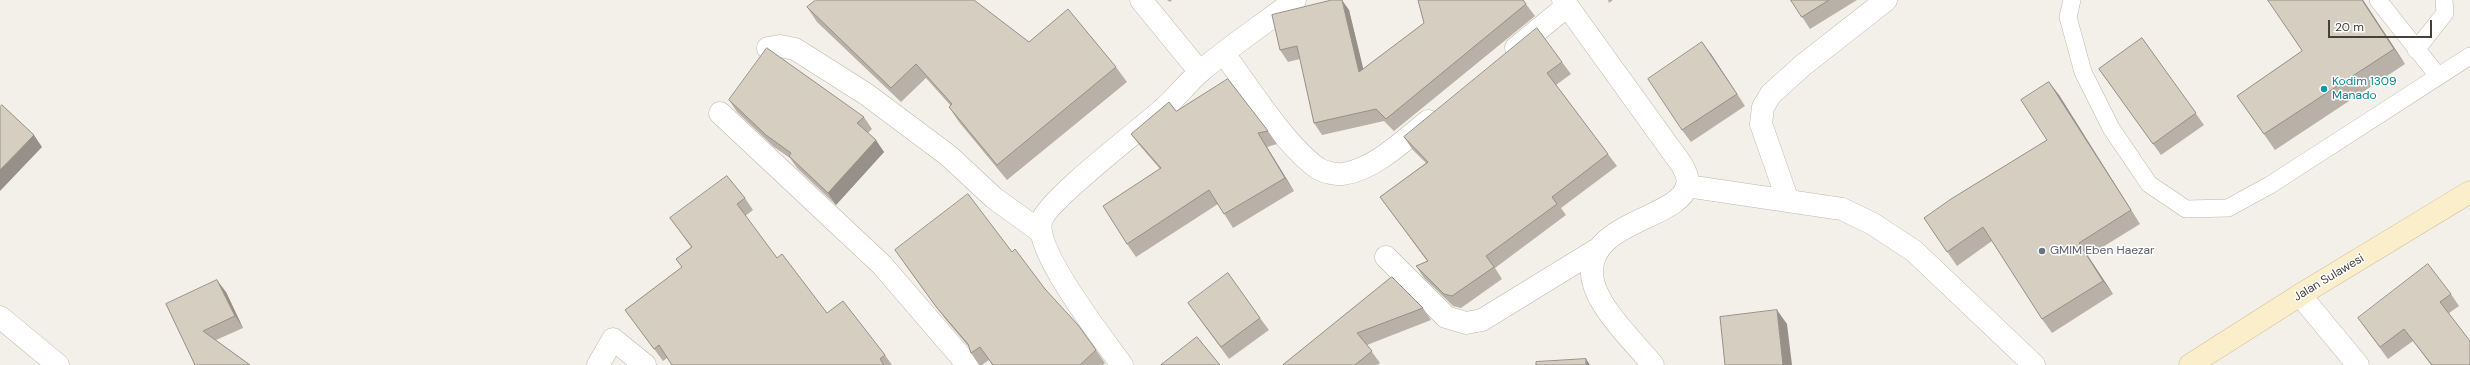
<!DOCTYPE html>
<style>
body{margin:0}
#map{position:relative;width:2470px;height:365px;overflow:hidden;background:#f3f0e9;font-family:"DM Sans",sans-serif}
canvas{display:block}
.scale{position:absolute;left:2328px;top:20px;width:104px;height:18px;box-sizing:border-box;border:2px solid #464038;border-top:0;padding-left:5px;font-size:12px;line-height:14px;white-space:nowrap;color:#464038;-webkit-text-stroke:3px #fff;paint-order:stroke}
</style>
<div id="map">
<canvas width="2470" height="365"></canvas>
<div class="scale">20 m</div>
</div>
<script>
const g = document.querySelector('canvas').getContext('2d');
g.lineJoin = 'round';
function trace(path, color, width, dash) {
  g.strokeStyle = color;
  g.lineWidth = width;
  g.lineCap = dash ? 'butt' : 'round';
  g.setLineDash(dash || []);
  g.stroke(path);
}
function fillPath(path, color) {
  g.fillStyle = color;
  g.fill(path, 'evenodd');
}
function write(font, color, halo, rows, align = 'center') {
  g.font = font + ' "DM Sans",sans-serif';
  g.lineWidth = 3;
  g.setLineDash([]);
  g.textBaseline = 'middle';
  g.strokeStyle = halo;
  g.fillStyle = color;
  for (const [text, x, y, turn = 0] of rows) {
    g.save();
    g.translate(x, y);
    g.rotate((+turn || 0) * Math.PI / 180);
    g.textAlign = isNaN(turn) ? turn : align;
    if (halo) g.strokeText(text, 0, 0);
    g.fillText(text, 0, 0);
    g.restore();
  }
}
const lane = new Path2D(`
 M 2072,0 L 2068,17 L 2083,72 L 2111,128 L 2149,184 L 2186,209 L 2228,208 L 2270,185 L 2470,56
 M 2378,0 L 2438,76
 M 2416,50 L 2445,13 L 2444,0`);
const street = new Path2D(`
 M 1141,0 L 1200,72
 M 1563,0 L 1682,165 C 1685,171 1689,178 1687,185 C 1681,220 1580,221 1593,281 C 1599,309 1635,343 1653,365
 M 768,48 L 780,46 L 795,49 L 866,94 L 949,156 L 994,198 L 1041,232
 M 1516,48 L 1567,6
 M 1224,54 C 1249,87 1286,147 1319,169 C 1324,172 1337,175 1343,174 C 1375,169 1403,141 1428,121
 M 720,113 L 882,265 L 968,365
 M 1687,186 L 1842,209 L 1873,224 L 1914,251 L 2034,365
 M 1788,201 L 1761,124 L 1763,107 L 1771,94 L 1802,66 L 1886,0
 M 1386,257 L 1446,317 L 1466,323 L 1482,320 L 1596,250
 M 2300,295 L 2358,365
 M 0,317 L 58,365
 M 598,365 L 613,339 L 645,365
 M 1122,365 C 1103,339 1035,252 1041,222 C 1045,202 1142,128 1162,110 C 1176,98 1187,83 1201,71 C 1230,46 1264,24 1295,0`);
const secondary = new Path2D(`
 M 2190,365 L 2300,295 L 2470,192`);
trace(lane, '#beb7ac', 18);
trace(street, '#beb7ac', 23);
trace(secondary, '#cfc19c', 23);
trace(lane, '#fff', 17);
trace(street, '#fff', 22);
trace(secondary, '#fbeecb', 22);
fillPath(new Path2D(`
 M 1167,0 L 1172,0 L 1170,2 Z
 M 1523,0 L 1535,16 L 1394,131 L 1384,121 L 1322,135 L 1314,123 L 1300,59 L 1288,62 L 1280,50 L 1349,10 L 1363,69 Z
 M 1608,0 L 1613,0 L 1609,3 Z
 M 1791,0 L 1857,0 L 1810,29 Z
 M 2363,0 L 2405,64 L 2275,150 L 2237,96 L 2302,51 Z
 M 807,7 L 1029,42 L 1116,67 L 1127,82 L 1007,180 L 959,122 L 949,107 L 951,106 L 926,78 L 901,102 L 817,22 Z
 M 2142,38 L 2204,125 L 2161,155 L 2099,69 Z
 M 1711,54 L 1745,106 L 1691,142 L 1682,130 Z
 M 1562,62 L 1571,74 L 1556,85 L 1617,166 L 1561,208 L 1566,215 L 1495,268 L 1502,279 L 1461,308 L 1453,306 L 1424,278 L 1416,266 L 1427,261 L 1380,197 L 1426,163 L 1412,149 L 1404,137 Z
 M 2059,95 L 2140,224 L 2088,256 L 2113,294 L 2052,333 L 2042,319 L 1992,241 L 1957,266 L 1924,218 L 2047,140 Z
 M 729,100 L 864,117 L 872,129 L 868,133 L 884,152 L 836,205 L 797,168 L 790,158 L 774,147 L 737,112 Z
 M 1176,111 L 1268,131 L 1277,144 L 1267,147 L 1294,191 L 1233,228 L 1218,204 L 1136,257 L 1127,244 L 1160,169 L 1141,147 L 1131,134 Z
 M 745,198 L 753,210 L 745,216 L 777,258 L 827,313 L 885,355 L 892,365 L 672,365 L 667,358 L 663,361 L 625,310 L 682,267 L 676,259 L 691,247 L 670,218 Z
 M 1012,252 L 1045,289 L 1096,350 L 1105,363 L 1103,365 L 992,365 L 989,360 L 982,365 L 979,365 L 971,353 L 969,347 L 946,320 L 904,263 Z
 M 1392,277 L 1423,308 L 1431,320 L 1367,345 L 1380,363 L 1377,365 L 1283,365 Z
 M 226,292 L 243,328 L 216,340 L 250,365 L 195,365 L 166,304 Z
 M 2451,294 L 2459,306 L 2449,313 L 2470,365 L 2431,365 L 2413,341 L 2388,359 L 2358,318 Z
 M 1196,314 L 1260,318 L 1269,330 L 1229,359 Z`), '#b9b1a7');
fillPath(new Path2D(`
 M 1342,0 L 1349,10 L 1367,84 L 1359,72 Z
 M 2362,0 L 2363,0 L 2405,64 L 2394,49 Z
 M 1702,42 L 1711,54 L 1745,106 L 1737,94 Z
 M 2049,82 L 2059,95 L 2140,224 L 2131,210 Z
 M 1258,133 L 1267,147 L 1294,191 L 1285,178 Z
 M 34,135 L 42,147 L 0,191 L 0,170 Z
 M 876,140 L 884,152 L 836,205 L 828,193 Z
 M 2079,243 L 2088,256 L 2113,294 L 2103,281 Z
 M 217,280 L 226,292 L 243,328 L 235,316 Z
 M 1777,310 L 1787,324 L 1792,365 L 1783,365 Z
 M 1586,359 L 1590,365 L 1586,365 Z`), '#969088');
const building = new Path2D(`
 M 816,0 L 974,0 L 1029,42 L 1068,9 L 1116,67 L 997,165 L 949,107 L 952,104 L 916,64 L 891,88 L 807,7 Z
 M 1332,0 L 1342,0 L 1359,72 L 1424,23 L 1418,0 L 1523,0 L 1526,4 L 1386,119 L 1376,109 L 1314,123 L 1297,46 L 1280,50 L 1272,15 Z
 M 1791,0 L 1829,0 L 1802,17 Z
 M 2268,0 L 2362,0 L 2394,49 L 2264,134 L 2237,96 L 2302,51 Z
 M 1537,28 L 1562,62 L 1547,73 L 1608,154 L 1552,197 L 1557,204 L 1486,256 L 1494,267 L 1452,296 L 1444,294 L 1416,266 L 1428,261 L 1380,197 L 1428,162 L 1404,137 Z
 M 2142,38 L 2196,113 L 2153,144 L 2099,69 Z
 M 1702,42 L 1737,94 L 1682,130 L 1648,79 Z
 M 767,48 L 864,117 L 857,123 L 876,140 L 828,193 L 789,156 L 791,153 L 766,135 L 729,100 Z
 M 1228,79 L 1268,131 L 1258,133 L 1285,178 L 1224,214 L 1209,190 L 1127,244 L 1103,206 L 1161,168 L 1131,134 L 1169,102 L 1176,111 Z
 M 2049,82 L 2131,210 L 2079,243 L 2103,281 L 2042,319 L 1983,227 L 1947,252 L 1924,218 L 1951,199 L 2047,140 L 2021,100 Z
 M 2,105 L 34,135 L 0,170 L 0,107 Z
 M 727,176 L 745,198 L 737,204 L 777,258 L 782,254 L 827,313 L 843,301 L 885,355 L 880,359 L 884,365 L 672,365 L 659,345 L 654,349 L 625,310 L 682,267 L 676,259 L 692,247 L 670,218 Z
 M 968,194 L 1012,252 L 1015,249 L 1045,289 L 1078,325 L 1096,350 L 1080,365 L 993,365 L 980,347 L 971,353 L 968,344 L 937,308 L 895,250 Z
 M 2428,264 L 2451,294 L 2440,302 L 2470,341 L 2470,365 L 2432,365 L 2404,329 L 2380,347 L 2358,318 Z
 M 1228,273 L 1260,318 L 1221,347 L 1188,303 Z
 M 1392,277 L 1423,308 L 1357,333 L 1372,351 L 1355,365 L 1283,365 Z
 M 217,280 L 235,316 L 203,331 L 250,365 L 195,365 L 166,304 Z
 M 1777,310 L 1783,365 L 1725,365 L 1720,317 Z
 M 1197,337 L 1220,365 L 1161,365 Z
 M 1586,359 L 1586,365 L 1536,365 L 1536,362 Z`);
fillPath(building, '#d7cec2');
trace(building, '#969088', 1);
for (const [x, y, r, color] of [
 [2324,89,4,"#0f9aa8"],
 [2042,251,4,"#6b7280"]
]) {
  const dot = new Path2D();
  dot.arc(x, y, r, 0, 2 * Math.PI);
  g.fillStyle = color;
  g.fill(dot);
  trace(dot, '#fff', 1.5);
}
write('12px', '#0d838f', '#fff', [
 ["Kodim 1309",2332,82],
 ["Manado",2332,96]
], 'left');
write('12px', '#5b616d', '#fff', [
 ["GMIM Eben Haezar",2050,251]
], 'left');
write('12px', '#464038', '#fff', [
 ["Jalan Sulawesi",2329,278,-31]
]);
</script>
